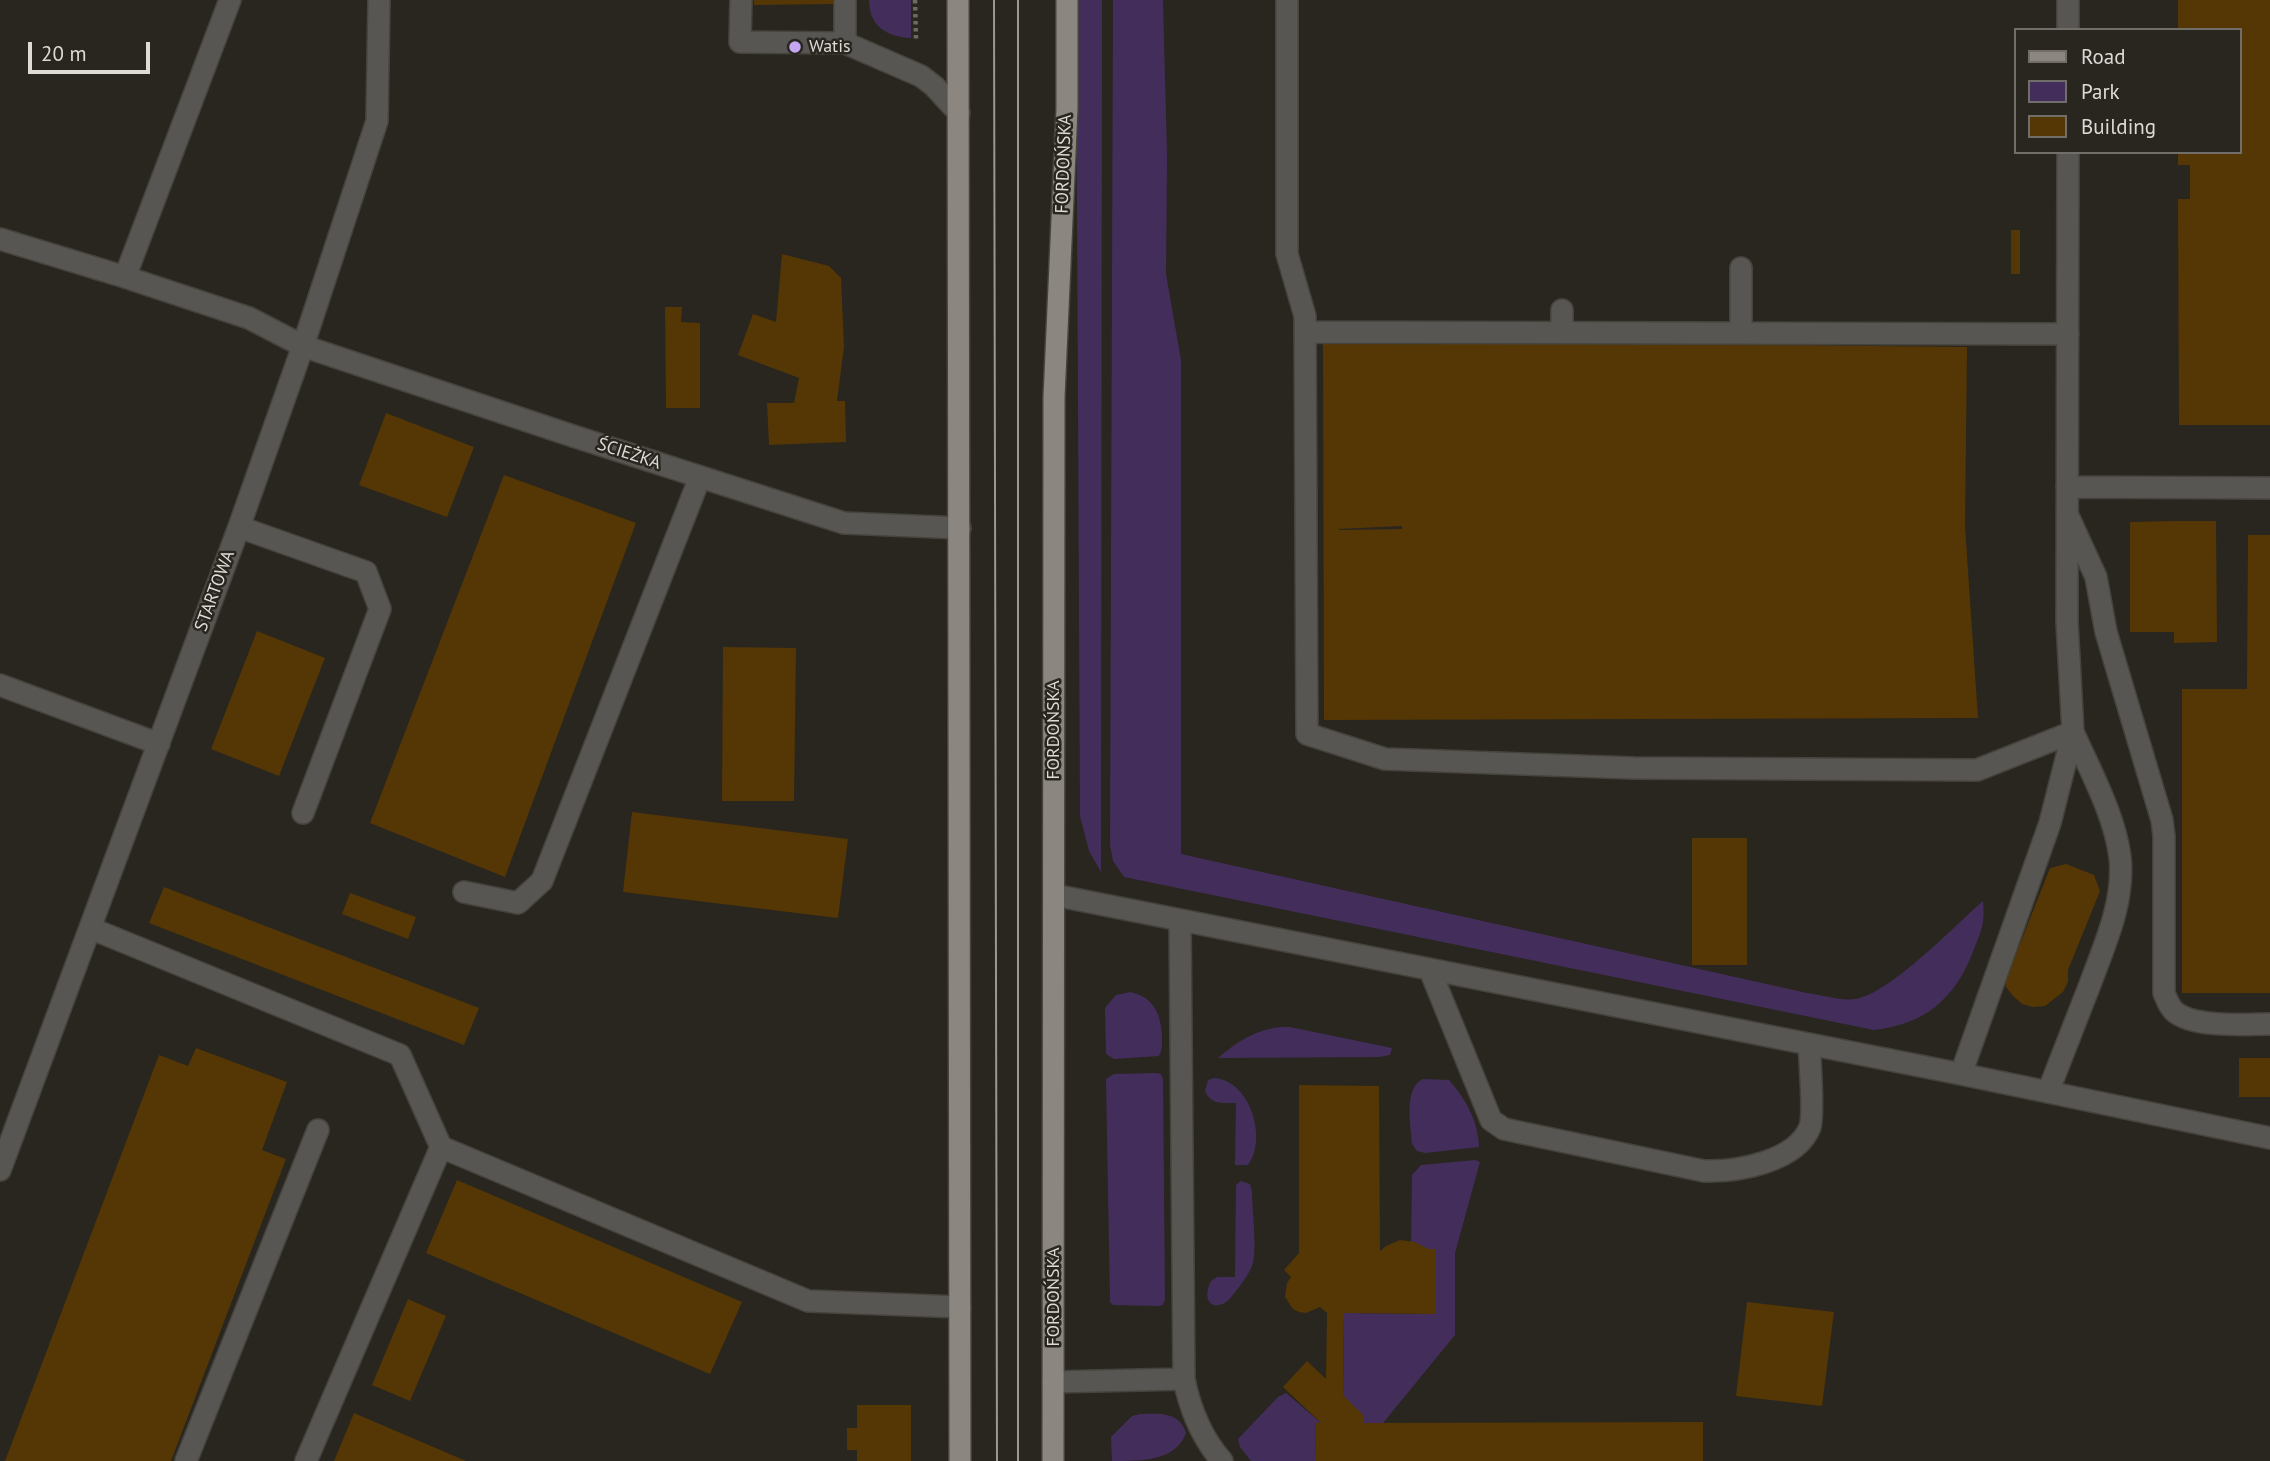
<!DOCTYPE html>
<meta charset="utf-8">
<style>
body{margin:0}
#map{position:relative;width:2270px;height:1461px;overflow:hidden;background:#29251f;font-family:"PT Sans",sans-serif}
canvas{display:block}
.legend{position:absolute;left:2014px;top:28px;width:228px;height:126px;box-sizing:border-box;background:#29251f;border:2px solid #716e69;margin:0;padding:9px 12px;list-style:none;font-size:21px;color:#dedbd7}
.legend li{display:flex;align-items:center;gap:14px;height:35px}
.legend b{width:35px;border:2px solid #716e69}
.scale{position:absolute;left:28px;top:42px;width:122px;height:32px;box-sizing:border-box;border:4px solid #dedbd7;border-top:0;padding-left:9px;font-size:21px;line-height:24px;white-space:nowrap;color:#dedbd7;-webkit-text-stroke:5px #29251f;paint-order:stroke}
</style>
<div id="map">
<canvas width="2270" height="1461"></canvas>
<ul class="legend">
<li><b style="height:9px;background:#8b867f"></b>Road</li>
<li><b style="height:19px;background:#432e5b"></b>Park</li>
<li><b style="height:19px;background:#543704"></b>Building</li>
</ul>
<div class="scale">20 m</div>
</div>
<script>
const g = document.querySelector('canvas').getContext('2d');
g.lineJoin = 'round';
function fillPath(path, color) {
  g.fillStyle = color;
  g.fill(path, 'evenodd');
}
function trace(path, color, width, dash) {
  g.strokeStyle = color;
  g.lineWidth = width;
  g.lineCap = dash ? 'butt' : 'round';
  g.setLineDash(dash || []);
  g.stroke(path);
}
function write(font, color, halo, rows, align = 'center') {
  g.font = font + ' "PT Sans",sans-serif';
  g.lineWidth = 5;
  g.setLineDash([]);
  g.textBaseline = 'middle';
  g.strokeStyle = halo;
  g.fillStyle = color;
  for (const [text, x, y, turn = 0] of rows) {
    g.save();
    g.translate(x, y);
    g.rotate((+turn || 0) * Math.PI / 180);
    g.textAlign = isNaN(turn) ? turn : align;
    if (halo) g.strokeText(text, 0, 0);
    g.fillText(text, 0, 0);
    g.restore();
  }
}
fillPath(new Path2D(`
 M 869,0 L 911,0 L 911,38 C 887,37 869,26 869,0 Z
 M 1076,0 L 1102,0 L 1101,872 L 1089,851 L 1080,816 Z
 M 1113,0 L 1163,0 L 1167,156 L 1166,274 L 1181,360 L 1181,854 L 1807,993 C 1822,995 1841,1001 1855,999 C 1890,994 1954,926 1983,901 C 1985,922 1982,930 1974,949 C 1956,998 1926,1024 1874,1030 L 1124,877 L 1113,861 L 1110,845 Z
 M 1130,992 C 1153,997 1160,1012 1162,1034 C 1162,1042 1163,1049 1159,1056 L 1114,1059 L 1106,1054 L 1105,1008 L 1116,995 Z
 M 1281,1027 L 1290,1027 L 1392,1048 L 1390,1055 L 1379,1057 L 1218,1058 C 1236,1042 1257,1029 1281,1027 Z
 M 1156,1073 L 1161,1074 L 1163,1079 L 1165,1299 L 1163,1305 L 1157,1306 L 1113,1305 L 1110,1302 L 1106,1079 L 1114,1074 Z
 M 1214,1078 C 1250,1080 1268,1139 1248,1165 L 1235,1165 L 1236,1103 C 1223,1103 1211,1105 1205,1091 L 1208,1080 Z
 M 1423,1079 L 1449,1080 C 1466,1100 1478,1120 1479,1147 L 1425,1153 L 1417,1151 L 1412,1144 C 1411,1125 1403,1088 1423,1079 Z
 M 1475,1160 L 1480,1162 L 1455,1253 L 1455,1335 L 1383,1423 L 1364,1423 L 1343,1395 L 1344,1313 L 1436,1314 L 1436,1249 L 1411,1250 L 1412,1175 L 1421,1165 Z
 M 1241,1181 L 1250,1184 L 1252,1191 C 1252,1210 1257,1246 1253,1263 C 1250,1273 1242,1283 1236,1291 C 1231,1297 1227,1304 1219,1305 C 1204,1307 1206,1289 1211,1281 L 1217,1277 L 1235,1277 L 1236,1185 Z
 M 1286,1393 L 1321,1423 L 1316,1423 L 1315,1461 L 1251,1461 L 1240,1447 L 1238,1439 L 1278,1397 Z
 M 1140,1414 C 1159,1414 1179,1411 1186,1433 C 1176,1461 1142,1461 1112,1461 L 1111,1437 L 1132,1416 Z`), '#432e5b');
fillPath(new Path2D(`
 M 754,0 L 834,0 L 834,4 L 754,5 Z
 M 2178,0 L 2270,0 L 2270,425 L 2179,425 L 2178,199 L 2190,199 L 2190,165 L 2178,165 L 2178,152 L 2240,152 L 2240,30 L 2178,30 Z
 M 2011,230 L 2020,230 L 2020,274 L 2011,274 Z
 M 782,254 L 829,266 L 841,278 L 844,347 L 837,401 L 845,401 L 846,442 L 769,445 L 767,403 L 794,403 L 799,378 L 738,355 L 753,314 L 776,322 Z
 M 665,307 L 682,307 L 681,322 L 700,323 L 700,408 L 666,408 Z
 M 1323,340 L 1967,347 L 1965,526 L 1978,718 L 1324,720 ZM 1402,526 L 1402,529 L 1339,530 L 1339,529 Z
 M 386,413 L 474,447 L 447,517 L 359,485 Z
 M 504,475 L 636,523 L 505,877 L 370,823 Z
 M 2174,521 L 2216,521 L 2217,642 L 2174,643 L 2174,632 L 2130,632 L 2130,522 Z
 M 2248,535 L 2270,535 L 2270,993 L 2182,993 L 2182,689 L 2247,689 Z
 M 257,631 L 325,658 L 279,776 L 211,749 Z
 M 723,647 L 796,648 L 794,801 L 722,801 Z
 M 632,812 L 848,839 L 838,918 L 623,892 Z
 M 1692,838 L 1747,838 L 1747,965 L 1692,965 Z
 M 2066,864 L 2094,875 L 2100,891 L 2068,970 L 2068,982 L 2063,992 L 2045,1006 L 2033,1007 L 2022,1004 L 2013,996 L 2006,987 L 2005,975 L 2013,954 L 2018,949 L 2050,868 Z
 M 164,887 L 479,1008 L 464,1045 L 149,923 Z
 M 350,893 L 416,917 L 408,939 L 342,914 Z
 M 196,1048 L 287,1082 L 262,1150 L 286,1159 L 171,1461 L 5,1461 L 159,1055 L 188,1066 Z
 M 2239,1058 L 2270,1058 L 2270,1097 L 2239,1097 Z
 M 1299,1085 L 1379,1086 L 1380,1251 L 1386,1246 L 1400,1240 L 1415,1242 L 1428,1249 L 1436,1249 L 1436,1314 L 1344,1313 L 1343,1395 L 1363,1415 L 1364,1423 L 1703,1422 L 1703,1461 L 1315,1461 L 1316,1423 L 1321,1423 L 1283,1387 L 1307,1361 L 1326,1379 L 1327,1313 L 1320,1307 L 1306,1313 L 1299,1312 L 1293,1309 L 1285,1297 L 1287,1283 L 1291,1277 L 1284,1270 L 1299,1253 Z
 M 457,1180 L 742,1302 L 710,1374 L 426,1253 Z
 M 408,1299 L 446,1316 L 410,1401 L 372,1385 Z
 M 1747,1302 L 1834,1312 L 1822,1406 L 1736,1396 Z
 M 857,1405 L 911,1405 L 911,1461 L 857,1461 L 857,1450 L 847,1450 L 847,1428 L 857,1428 Z
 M 354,1413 L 466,1461 L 334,1461 Z`), '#543704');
const minor = new Path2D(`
 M 741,0 L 740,42 L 845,43 L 921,76 L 934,86 L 959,113
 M 1287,0 L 1287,254 L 1305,316 L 1307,734 L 1385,759 L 1633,768 L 1977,770 L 2073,732 C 2090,770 2115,816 2120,857 C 2125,902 2104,946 2089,987 C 2075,1022 2062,1057 2048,1092
 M 2068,0 L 2068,30
 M 845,43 L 845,0
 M 0,239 L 125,277 L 249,318 L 303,346 L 573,436 L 844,523 L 960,528
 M 1741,268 L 1741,333
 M 125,277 L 230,0
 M 1305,332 L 2068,334
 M 1562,333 L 1562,310
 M 2067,487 L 2270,488
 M 2069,518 L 2096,577 L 2106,632 L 2162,820 L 2164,836 L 2164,993 C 2167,1000 2169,1007 2175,1012 C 2195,1028 2245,1024 2270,1024
 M 239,527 L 366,572 L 380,609 L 303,813
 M 0,685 L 159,744
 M 464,892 L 518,903 L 542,881 L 700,477
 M 1054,895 L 1961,1074 L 2270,1138
 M 1180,921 L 1184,1379 C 1190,1409 1201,1437 1222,1461
 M 90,928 L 400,1055 L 441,1147 L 808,1301 L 960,1307
 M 1430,970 L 1491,1120 L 1504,1129 L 1704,1171 C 1737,1172 1796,1162 1810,1127 C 1814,1116 1810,1060 1809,1045
 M 1961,1074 L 2050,823 L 2073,732 L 2067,622 L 2068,152
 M 0,1170 L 239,527 L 303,346 L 377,121 L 379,0
 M 1053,1382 L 1184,1379
 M 186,1461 L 318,1130
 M 306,1461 L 441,1147`);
const major = new Path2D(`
 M 958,0 L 960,1461
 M 1053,1461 L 1054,397 L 1067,109 L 1067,0`);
trace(minor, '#46423c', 24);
trace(major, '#46423c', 24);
trace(new Path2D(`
 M 915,0 L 916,40`), '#6d6964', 4.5, [3.5, 3.5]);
trace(minor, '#585653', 21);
trace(major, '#8b867f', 21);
trace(new Path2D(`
 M 994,0 L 997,1461
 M 1018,0 L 1018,1461`), '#9b9893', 2);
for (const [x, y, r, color] of [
 [795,47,7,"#c6a6f0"]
]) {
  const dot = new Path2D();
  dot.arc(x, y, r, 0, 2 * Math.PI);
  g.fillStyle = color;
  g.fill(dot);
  trace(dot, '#29251f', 2.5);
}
write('18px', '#dedbd7', '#29251f', [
 ["Watis",809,47]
], 'left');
write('18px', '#dedbd7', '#29251f', [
 ["FORDOŃSKA",1064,164,-88],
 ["ŚCIEŻKA",629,454,18],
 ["STARTOWA",215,591,-70],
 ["FORDOŃSKA",1054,730,-90],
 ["FORDOŃSKA",1054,1297,-90]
]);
</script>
